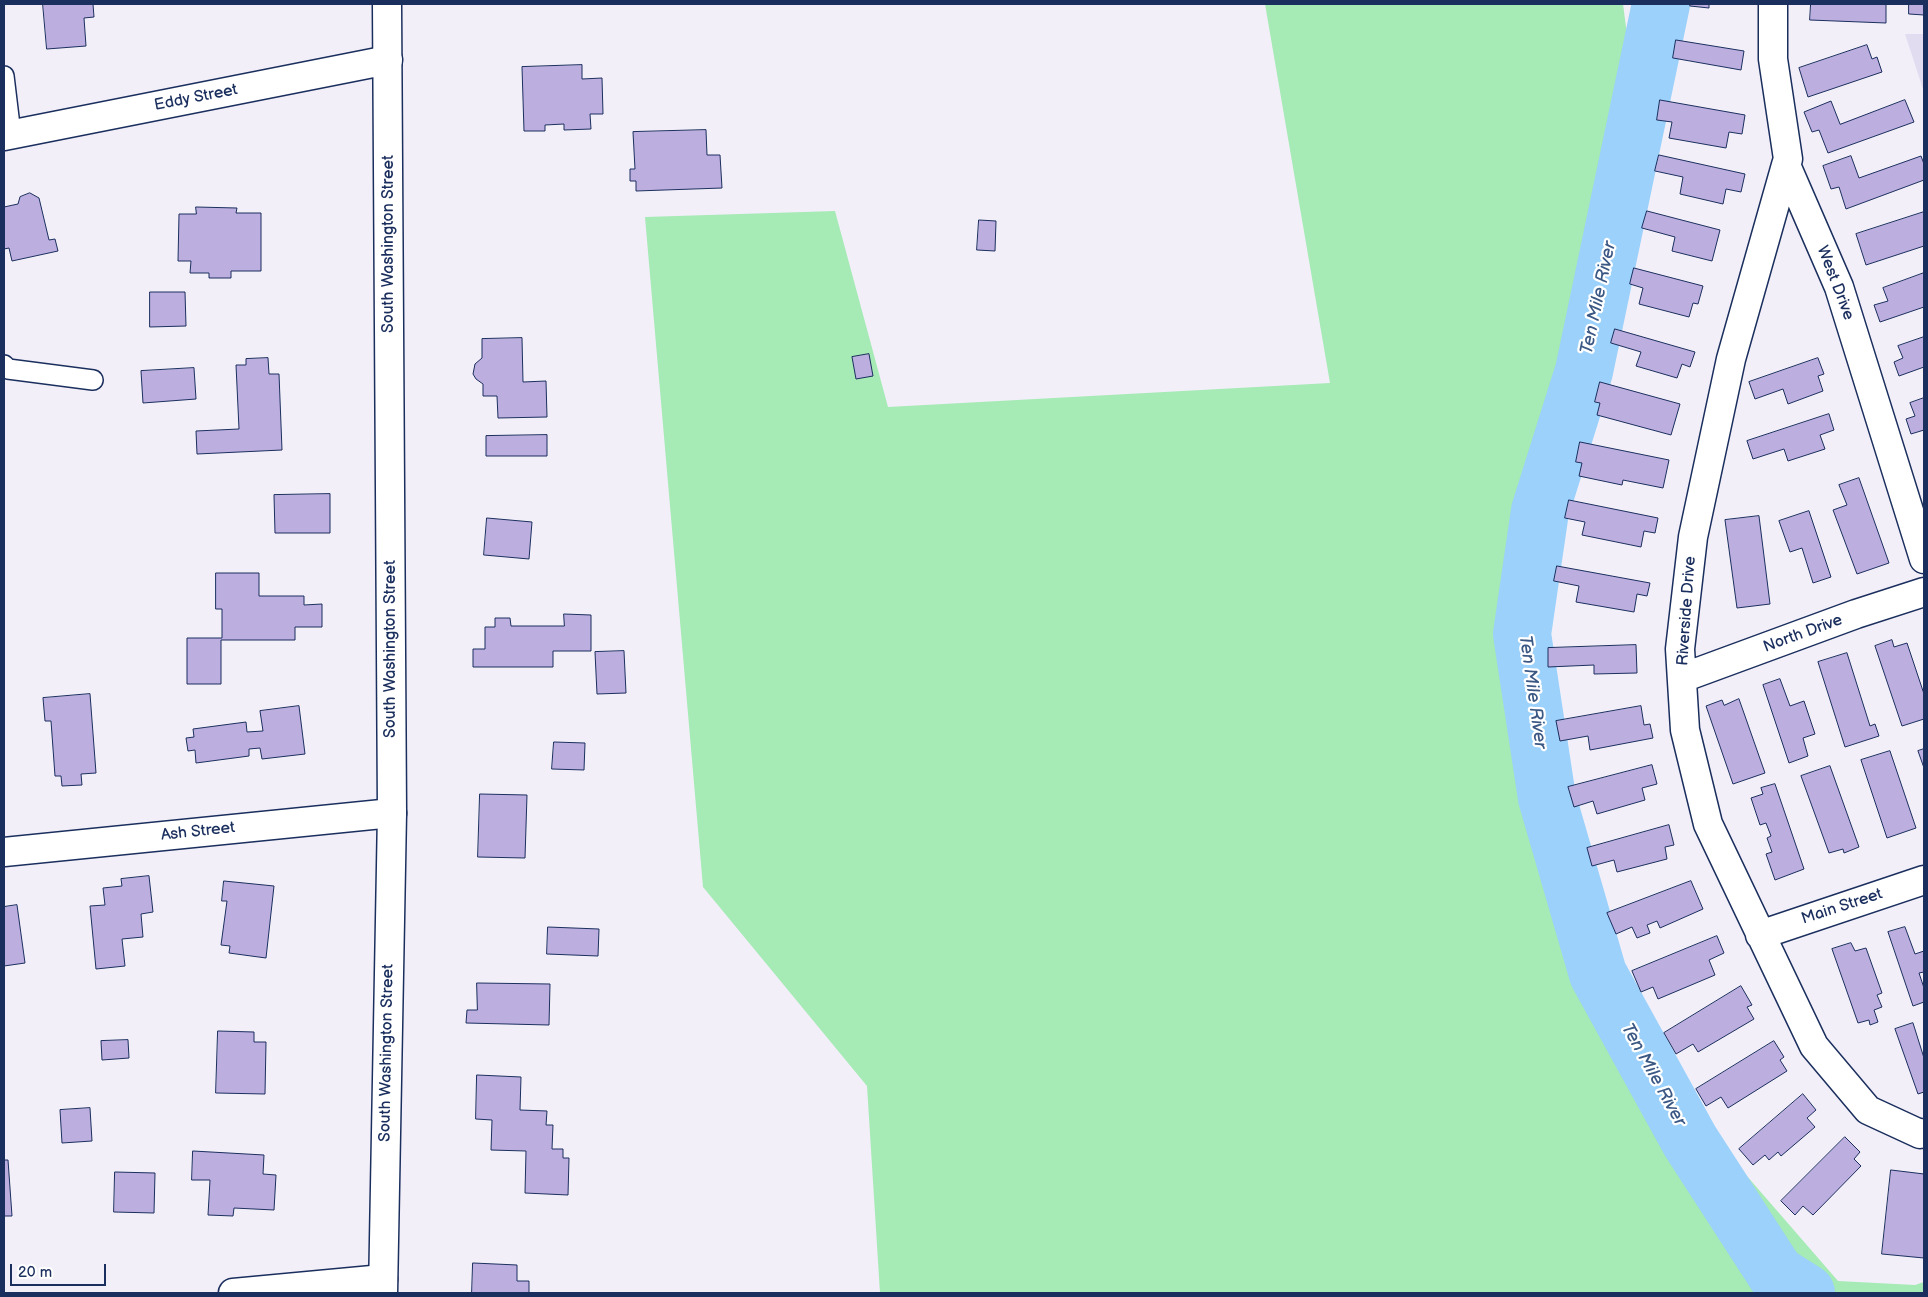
<!DOCTYPE html>
<style>
body{margin:0}
#map{position:relative;width:1928px;height:1297px;overflow:hidden;background:#f2eff9;font-family:"Balsamiq Sans",sans-serif}
canvas{display:block}
.frame{position:absolute;inset:0;border:5px solid #1b2f5e;pointer-events:none}
.scale{position:absolute;left:10px;top:1264px;width:96px;height:22px;box-sizing:border-box;border:2px solid #1b2f5e;border-top:0;padding-left:6px;font-size:15px;line-height:18px;white-space:nowrap;color:#1b2f5e;-webkit-text-stroke:4px #fff;paint-order:stroke}
</style>
<div id="map">
<canvas width="1928" height="1297"></canvas>
<div class="frame"></div>
<div class="scale">20 m</div>
</div>
<script>
const g = document.querySelector('canvas').getContext('2d');
g.lineJoin = 'round';
function fillPath(path, color) {
  g.fillStyle = color;
  g.fill(path, 'evenodd');
}
function trace(path, color, width, dash) {
  g.strokeStyle = color;
  g.lineWidth = width;
  g.lineCap = dash ? 'butt' : 'round';
  g.setLineDash(dash || []);
  g.stroke(path);
}
function write(font, color, halo, rows, align = 'center') {
  g.font = font + ' "Balsamiq Sans",sans-serif';
  g.lineWidth = 4.5;
  g.setLineDash([]);
  g.textBaseline = 'middle';
  g.strokeStyle = halo;
  g.fillStyle = color;
  for (const [text, x, y, turn = 0] of rows) {
    g.save();
    g.translate(x, y);
    g.rotate((+turn || 0) * Math.PI / 180);
    g.textAlign = isNaN(turn) ? turn : align;
    if (halo) g.strokeText(text, 0, 0);
    g.fillText(text, 0, 0);
    g.restore();
  }
}
fillPath(new Path2D(`
 M 1905,34 L 1924,34 L 1924,92 Z`), '#e2dcf1');
fillPath(new Path2D(`
 M 1265,4 L 1623,4 L 1630,58 L 1633,115 L 1600,367 L 1540,606 L 1596,924 L 1707,1130 L 1838,1281 L 1915,1285 L 1924,1282 L 1924,1293 L 880,1293 L 867,1086 L 703,887 L 645,217 L 835,211 L 888,407 L 1330,383 Z`), '#a6eab5');
trace(new Path2D(`
 M 1661,4 L 1584,371 L 1540,511 L 1522,634 L 1547,798 L 1598,974 L 1690,1141 L 1776,1274 L 1806,1293`), '#9bd1fa', 58);
const building = new Path2D(`
 M 43,4 L 93,4 L 94,17 L 84,18 L 86,46 L 47,49 Z
 M 1691,4 L 1709,4 L 1709,8 L 1690,6 Z
 M 1811,4 L 1886,4 L 1886,23 L 1810,20 Z
 M 1909,4 L 1924,4 L 1924,15 L 1909,14 Z
 M 1676,40 L 1744,51 L 1741,70 L 1673,58 Z
 M 1867,45 L 1872,59 L 1877,57 L 1882,72 L 1808,97 L 1799,68 Z
 M 582,65 L 582,79 L 602,78 L 603,114 L 590,114 L 591,129 L 564,130 L 564,124 L 545,125 L 545,131 L 524,131 L 522,67 Z
 M 1660,100 L 1745,115 L 1742,134 L 1729,132 L 1726,148 L 1669,138 L 1672,122 L 1657,120 Z
 M 1905,100 L 1914,122 L 1828,153 L 1819,130 L 1812,132 L 1804,112 L 1831,101 L 1840,124 Z
 M 706,130 L 707,155 L 720,155 L 722,188 L 636,191 L 636,181 L 630,181 L 630,169 L 635,169 L 633,132 Z
 M 1659,155 L 1745,174 L 1741,192 L 1726,189 L 1723,204 L 1680,194 L 1683,177 L 1655,171 Z
 M 1851,156 L 1859,178 L 1921,156 L 1924,164 L 1924,180 L 1846,209 L 1839,187 L 1831,189 L 1823,166 Z
 M 30,193 L 39,198 L 49,240 L 55,239 L 58,251 L 12,261 L 9,248 L 4,249 L 4,207 L 18,204 L 20,197 Z
 M 196,207 L 237,208 L 236,213 L 261,213 L 261,271 L 231,271 L 231,278 L 209,278 L 209,273 L 190,273 L 191,261 L 178,261 L 179,214 L 196,214 Z
 M 1647,211 L 1720,230 L 1712,261 L 1672,251 L 1675,237 L 1642,228 Z
 M 1924,212 L 1924,246 L 1866,265 L 1856,234 Z
 M 979,220 L 996,221 L 995,251 L 977,250 Z
 M 1634,268 L 1703,286 L 1698,304 L 1693,303 L 1689,317 L 1639,304 L 1643,288 L 1630,284 Z
 M 1924,273 L 1924,307 L 1880,322 L 1874,305 L 1888,301 L 1883,288 Z
 M 150,292 L 185,292 L 186,326 L 150,327 Z
 M 1615,329 L 1695,352 L 1690,367 L 1682,364 L 1677,378 L 1636,366 L 1641,352 L 1611,343 Z
 M 1924,337 L 1924,367 L 1899,376 L 1894,362 L 1903,358 L 1898,346 Z
 M 522,338 L 523,382 L 546,381 L 547,417 L 498,418 L 497,396 L 483,396 L 483,384 L 476,379 L 473,374 L 475,364 L 482,358 L 482,339 Z
 M 869,354 L 873,376 L 856,379 L 852,357 Z
 M 268,358 L 269,374 L 279,374 L 282,450 L 197,454 L 196,431 L 239,429 L 236,365 L 246,365 L 246,359 Z
 M 1818,358 L 1824,374 L 1818,376 L 1823,391 L 1788,404 L 1783,389 L 1755,399 L 1749,382 Z
 M 194,368 L 196,399 L 143,403 L 141,371 Z
 M 1600,382 L 1680,404 L 1671,435 L 1597,415 L 1600,403 L 1595,402 Z
 M 1924,398 L 1924,430 L 1911,434 L 1906,419 L 1915,416 L 1910,403 Z
 M 1829,414 L 1834,430 L 1820,435 L 1825,449 L 1788,461 L 1784,449 L 1753,459 L 1747,441 Z
 M 547,435 L 547,456 L 486,456 L 486,436 Z
 M 1580,442 L 1669,460 L 1663,488 L 1623,480 L 1622,485 L 1579,476 L 1582,463 L 1576,462 Z
 M 1859,478 L 1889,563 L 1857,574 L 1833,510 L 1847,505 L 1839,485 Z
 M 330,494 L 330,533 L 275,533 L 274,495 Z
 M 1569,500 L 1658,518 L 1655,533 L 1644,531 L 1641,547 L 1582,535 L 1585,522 L 1565,518 Z
 M 1809,511 L 1831,577 L 1813,583 L 1802,548 L 1790,552 L 1779,521 Z
 M 1759,516 L 1770,604 L 1737,608 L 1725,520 Z
 M 487,518 L 532,522 L 529,559 L 484,555 Z
 M 1557,566 L 1650,583 L 1647,596 L 1637,594 L 1634,612 L 1576,602 L 1579,586 L 1554,581 Z
 M 216,573 L 259,573 L 259,596 L 304,596 L 304,605 L 322,604 L 322,627 L 295,627 L 295,640 L 221,640 L 221,684 L 187,684 L 187,638 L 222,638 L 222,609 L 216,609 Z
 M 564,614 L 591,615 L 591,651 L 553,651 L 553,667 L 473,667 L 473,649 L 485,649 L 485,627 L 495,627 L 495,618 L 510,618 L 511,626 L 564,626 Z
 M 1892,640 L 1894,647 L 1907,643 L 1924,694 L 1924,719 L 1902,726 L 1875,646 Z
 M 1636,645 L 1637,673 L 1594,674 L 1594,665 L 1548,667 L 1548,648 Z
 M 624,651 L 626,693 L 597,694 L 595,652 Z
 M 1847,653 L 1870,726 L 1875,724 L 1879,736 L 1845,747 L 1818,662 Z
 M 1780,679 L 1790,706 L 1804,701 L 1815,734 L 1803,738 L 1808,756 L 1789,763 L 1763,685 Z
 M 90,694 L 96,773 L 81,774 L 82,785 L 62,786 L 61,776 L 55,776 L 51,721 L 45,721 L 43,698 Z
 M 1739,699 L 1765,773 L 1733,784 L 1706,706 L 1722,700 L 1724,705 Z
 M 299,706 L 305,754 L 262,759 L 260,748 L 249,749 L 249,756 L 196,763 L 195,750 L 188,751 L 186,738 L 194,737 L 193,729 L 246,722 L 247,732 L 263,731 L 260,711 Z
 M 1641,706 L 1644,725 L 1650,724 L 1653,738 L 1590,750 L 1588,736 L 1560,741 L 1556,721 Z
 M 554,742 L 585,743 L 584,770 L 552,769 Z
 M 1924,749 L 1924,768 L 1918,751 Z
 M 1890,751 L 1916,828 L 1887,838 L 1861,760 Z
 M 1652,765 L 1657,784 L 1642,788 L 1645,800 L 1597,814 L 1593,801 L 1574,807 L 1568,787 Z
 M 1830,766 L 1859,847 L 1844,853 L 1843,849 L 1829,853 L 1801,776 Z
 M 1775,784 L 1804,869 L 1775,880 L 1766,854 L 1772,852 L 1767,838 L 1771,836 L 1766,823 L 1760,825 L 1751,798 L 1763,794 L 1761,788 Z
 M 480,794 L 527,795 L 525,858 L 478,857 Z
 M 1669,825 L 1674,845 L 1665,847 L 1667,859 L 1617,872 L 1614,860 L 1592,866 L 1587,848 Z
 M 149,876 L 153,912 L 141,914 L 143,937 L 122,939 L 125,966 L 96,969 L 90,906 L 105,905 L 103,888 L 122,886 L 121,879 Z
 M 224,881 L 274,886 L 266,958 L 229,953 L 230,946 L 221,945 L 227,901 L 222,901 Z
 M 1691,881 L 1703,909 L 1660,928 L 1657,921 L 1647,925 L 1650,933 L 1637,938 L 1632,927 L 1616,934 L 1607,913 Z
 M 17,905 L 25,963 L 4,966 L 4,907 Z
 M 548,927 L 599,929 L 598,956 L 547,954 Z
 M 1905,927 L 1915,954 L 1924,951 L 1924,972 L 1919,973 L 1924,988 L 1924,1002 L 1913,1006 L 1888,932 Z
 M 1717,936 L 1724,953 L 1709,960 L 1715,975 L 1658,999 L 1653,987 L 1641,992 L 1632,971 Z
 M 1851,943 L 1855,951 L 1866,948 L 1882,993 L 1877,995 L 1882,1007 L 1874,1010 L 1878,1022 L 1870,1025 L 1869,1020 L 1858,1023 L 1832,949 Z
 M 477,983 L 550,984 L 549,1025 L 466,1023 L 467,1010 L 477,1010 Z
 M 1741,986 L 1752,1005 L 1747,1007 L 1754,1019 L 1698,1052 L 1693,1044 L 1676,1054 L 1664,1033 Z
 M 1913,1023 L 1924,1058 L 1924,1092 L 1918,1094 L 1895,1029 Z
 M 218,1031 L 254,1032 L 254,1042 L 266,1042 L 265,1094 L 216,1093 Z
 M 128,1040 L 129,1058 L 102,1060 L 101,1041 Z
 M 1774,1041 L 1784,1057 L 1780,1060 L 1787,1071 L 1728,1108 L 1721,1097 L 1706,1106 L 1696,1089 Z
 M 477,1075 L 521,1077 L 520,1110 L 547,1111 L 546,1125 L 553,1125 L 552,1149 L 563,1149 L 563,1158 L 569,1158 L 568,1195 L 525,1193 L 526,1151 L 491,1150 L 492,1120 L 476,1119 Z
 M 1803,1094 L 1816,1110 L 1807,1118 L 1815,1127 L 1781,1156 L 1778,1152 L 1769,1160 L 1765,1155 L 1753,1165 L 1739,1149 Z
 M 90,1108 L 92,1141 L 62,1143 L 60,1110 Z
 M 1845,1137 L 1860,1152 L 1854,1159 L 1861,1166 L 1813,1215 L 1803,1206 L 1795,1215 L 1781,1201 Z
 M 193,1151 L 264,1155 L 263,1174 L 276,1175 L 274,1210 L 234,1208 L 233,1216 L 208,1215 L 210,1180 L 192,1180 Z
 M 4,1160 L 8,1160 L 12,1216 L 4,1216 Z
 M 1891,1170 L 1924,1174 L 1924,1258 L 1882,1254 Z
 M 115,1172 L 155,1173 L 154,1213 L 114,1212 Z
 M 473,1263 L 517,1265 L 517,1281 L 529,1281 L 529,1293 L 472,1293 Z`);
fillPath(building, '#bcaedf');
trace(building, '#1b2f5e', 1);
const lane = new Path2D(`
 M 4,76 L 11,134
 M 4,365 L 8,369 L 93,380`);
const street = new Path2D(`
 M 1773,4 L 1773,59 L 1788,159 L 1786,165 L 1839,287 L 1924,559
 M 4,136 L 388,60
 M 1786,165 L 1731,359 L 1693,537 L 1680,649 L 1685,730 L 1708,824 L 1814,1046 L 1868,1110 L 1920,1134 L 1924,1133
 M 1682,678 L 1856,614 L 1924,592
 M 4,852 L 392,813
 M 1760,935 L 1924,880
 M 233,1293 L 383,1279`);
const secondary = new Path2D(`
 M 383,1293 L 392,813 L 387,4`);
trace(lane, '#1b2f5e', 22);
trace(street, '#1b2f5e', 31);
trace(secondary, '#1b2f5e', 31);
trace(lane, '#fff', 19);
trace(street, '#fff', 28);
trace(secondary, '#fff', 28);
write('16px', '#1b2f5e', '#fff', [
 ["Eddy Street",196,98,-11],
 ["South Washington Street",389,244,-90],
 ["West Drive",1835,283,69],
 ["Riverside Drive",1687,611,-86],
 ["North Drive",1803,634,-20],
 ["South Washington Street",391,649,-90],
 ["Ash Street",198,832,-6],
 ["Main Street",1842,907,-18],
 ["South Washington Street",387,1053,-89]
]);
write('italic 18px', '#3b5885', '#fff', [
 ["Ten Mile River",1599,298,-78],
 ["Ten Mile River",1532,692,82],
 ["Ten Mile River",1653,1075,61]
]);
</script>
